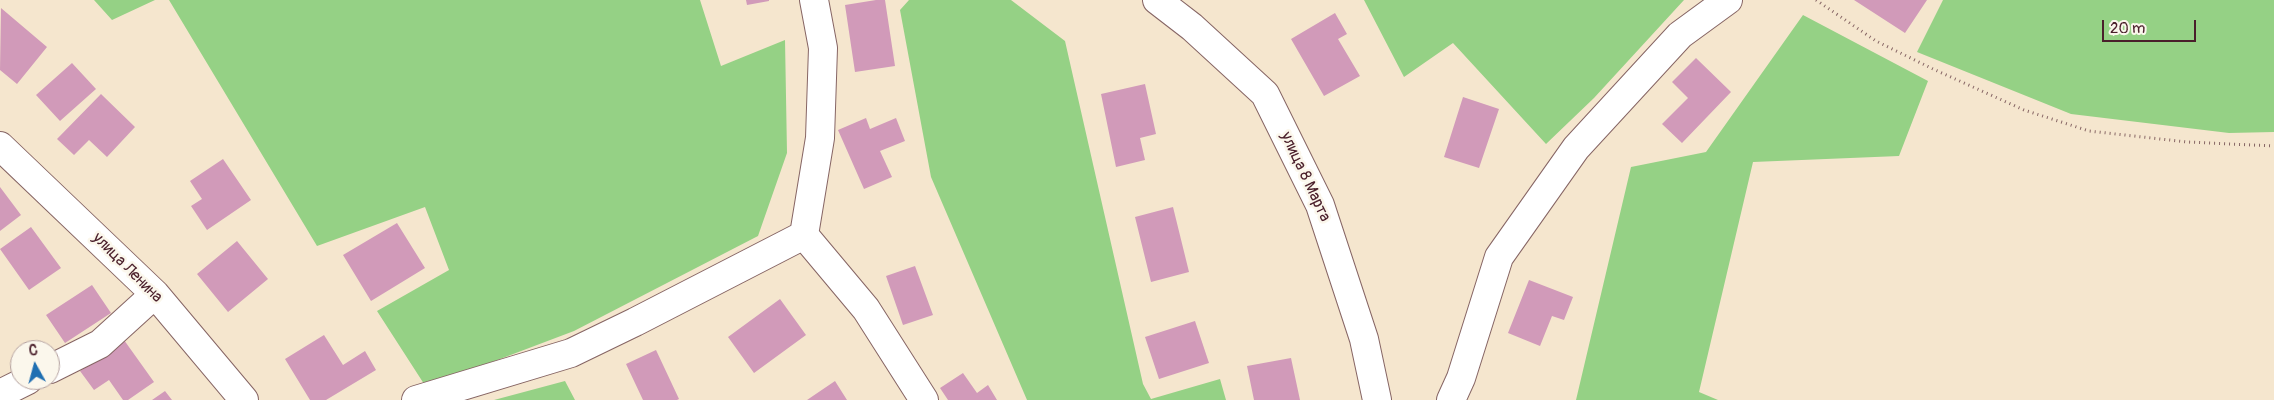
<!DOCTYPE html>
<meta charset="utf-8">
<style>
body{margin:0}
#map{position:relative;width:2274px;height:400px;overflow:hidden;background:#f5e6ce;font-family:Pangolin,sans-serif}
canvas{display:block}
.north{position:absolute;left:10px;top:340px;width:50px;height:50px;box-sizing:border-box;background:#fbf7ec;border:1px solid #b4a19f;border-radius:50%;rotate:353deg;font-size:14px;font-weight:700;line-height:20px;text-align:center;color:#4a1f2b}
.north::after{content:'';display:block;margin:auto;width:18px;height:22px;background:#1f6fb2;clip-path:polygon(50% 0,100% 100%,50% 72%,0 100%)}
.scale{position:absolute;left:2102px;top:20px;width:94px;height:22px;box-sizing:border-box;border:2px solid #4a1f2b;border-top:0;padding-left:6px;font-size:15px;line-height:18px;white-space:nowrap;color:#4a1f2b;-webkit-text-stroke:4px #fbf7ec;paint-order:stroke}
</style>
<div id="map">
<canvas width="2274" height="400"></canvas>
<div class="north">С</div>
<div class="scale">20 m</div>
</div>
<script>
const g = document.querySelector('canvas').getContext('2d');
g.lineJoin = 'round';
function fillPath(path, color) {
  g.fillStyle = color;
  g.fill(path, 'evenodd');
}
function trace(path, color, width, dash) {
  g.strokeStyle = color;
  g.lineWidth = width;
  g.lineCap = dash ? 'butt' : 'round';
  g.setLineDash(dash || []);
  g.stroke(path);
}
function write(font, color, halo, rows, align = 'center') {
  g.font = font + ' Pangolin,sans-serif';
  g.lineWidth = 5;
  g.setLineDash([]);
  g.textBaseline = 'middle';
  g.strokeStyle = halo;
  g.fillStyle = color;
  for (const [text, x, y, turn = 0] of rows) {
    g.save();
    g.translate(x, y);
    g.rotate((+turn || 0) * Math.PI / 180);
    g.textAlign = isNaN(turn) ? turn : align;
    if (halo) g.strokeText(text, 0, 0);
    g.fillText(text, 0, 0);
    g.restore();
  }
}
fillPath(new Path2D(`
 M 94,0 L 155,0 L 112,20 Z
 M 169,0 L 700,0 L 721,66 L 785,40 L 787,153 L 758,236 L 574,331 L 426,387 L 377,311 L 449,270 L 425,207 L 317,246 Z
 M 909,0 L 1011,0 L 1065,41 L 1143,384 L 1151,399 L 1220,379 L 1226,400 L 1027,400 L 931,177 L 900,10 Z
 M 1364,0 L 1684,0 L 1594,98 L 1546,144 L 1453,43 L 1404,77 Z
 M 1943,0 L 2274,0 L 2274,132 L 2229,133 L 2071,114 L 1917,52 Z
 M 1803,15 L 1928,81 L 1899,156 L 1753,162 L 1699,392 L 1718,400 L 1576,400 L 1631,167 L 1706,152 Z
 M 565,381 L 575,400 L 494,400 Z`), '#95d185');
fillPath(new Path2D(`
 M 746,0 L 769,0 L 769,1 L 747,5 Z
 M 876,0 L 885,0 L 895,66 L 855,72 L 845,5 Z
 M 1854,0 L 1927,0 L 1905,33 Z
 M 1,8 L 47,47 L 17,84 L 0,70 Z
 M 1335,13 L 1347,34 L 1338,39 L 1360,76 L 1324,96 L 1291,39 Z
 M 1696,58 L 1731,92 L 1682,143 L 1662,124 L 1688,98 L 1672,82 Z
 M 72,63 L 96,89 L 60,121 L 36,95 Z
 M 1145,84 L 1156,134 L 1140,138 L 1145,160 L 1116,167 L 1101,94 Z
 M 101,94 L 135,127 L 107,157 L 89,140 L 74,155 L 57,139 Z
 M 1463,97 L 1499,109 L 1479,168 L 1444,157 Z
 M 866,118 L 870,129 L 896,118 L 905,141 L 880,151 L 892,177 L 864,189 L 838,130 Z
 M 223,159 L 251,200 L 207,230 L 191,206 L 202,199 L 190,181 Z
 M 0,187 L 21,215 L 0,231 Z
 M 1173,207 L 1189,272 L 1151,282 L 1135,217 Z
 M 397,223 L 425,268 L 371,301 L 343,255 Z
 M 31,227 L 61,268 L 29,290 L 0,249 Z
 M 237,241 L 268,279 L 228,312 L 197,274 Z
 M 915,266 L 933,315 L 903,325 L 886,276 Z
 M 1529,280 L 1573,297 L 1564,320 L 1552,316 L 1540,346 L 1508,333 Z
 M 92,285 L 111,313 L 65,343 L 46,315 Z
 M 780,299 L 806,335 L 754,373 L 728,337 Z
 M 1195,321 L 1209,363 L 1159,379 L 1145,337 Z
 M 324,335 L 343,365 L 365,351 L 376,370 L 326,400 L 310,400 L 285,359 Z
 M 124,340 L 154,382 L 128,400 L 123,400 L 109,380 L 94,390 L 80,371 Z
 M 656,350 L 679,399 L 677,400 L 643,400 L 626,364 Z
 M 1291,358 L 1300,400 L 1254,400 L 1247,366 Z
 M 963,373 L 977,393 L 988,385 L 997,400 L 948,400 L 940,388 Z
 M 835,381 L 847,400 L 807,400 Z
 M 165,391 L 172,400 L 152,400 Z`), '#d19ab9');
const minor = new Path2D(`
 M 814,0 L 823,48 L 820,138 L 804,235 L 866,309 L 924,400
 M 1157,0 L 1192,27 L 1265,94 L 1320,205 L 1364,339 L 1377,400
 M 0,146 L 155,294 L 244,400
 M 50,369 L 100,344 L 155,294
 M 0,394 L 28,380
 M 416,400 L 571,353 L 635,322 L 804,235
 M 1451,400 L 1461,378 L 1499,257 L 1576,148 L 1680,35 L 1728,0`);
trace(minor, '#866564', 30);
trace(new Path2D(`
 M 1816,0 L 1876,41 L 1933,69 L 2024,110 L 2089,131 L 2187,142 L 2274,146`), '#866564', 3, [1, 4]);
trace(minor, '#fff', 28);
write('16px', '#4a1f2b', '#fbf7ec', [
 ["улица 8 Марта",1305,177,65],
 ["улица Ленина",127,268,45]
]);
</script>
